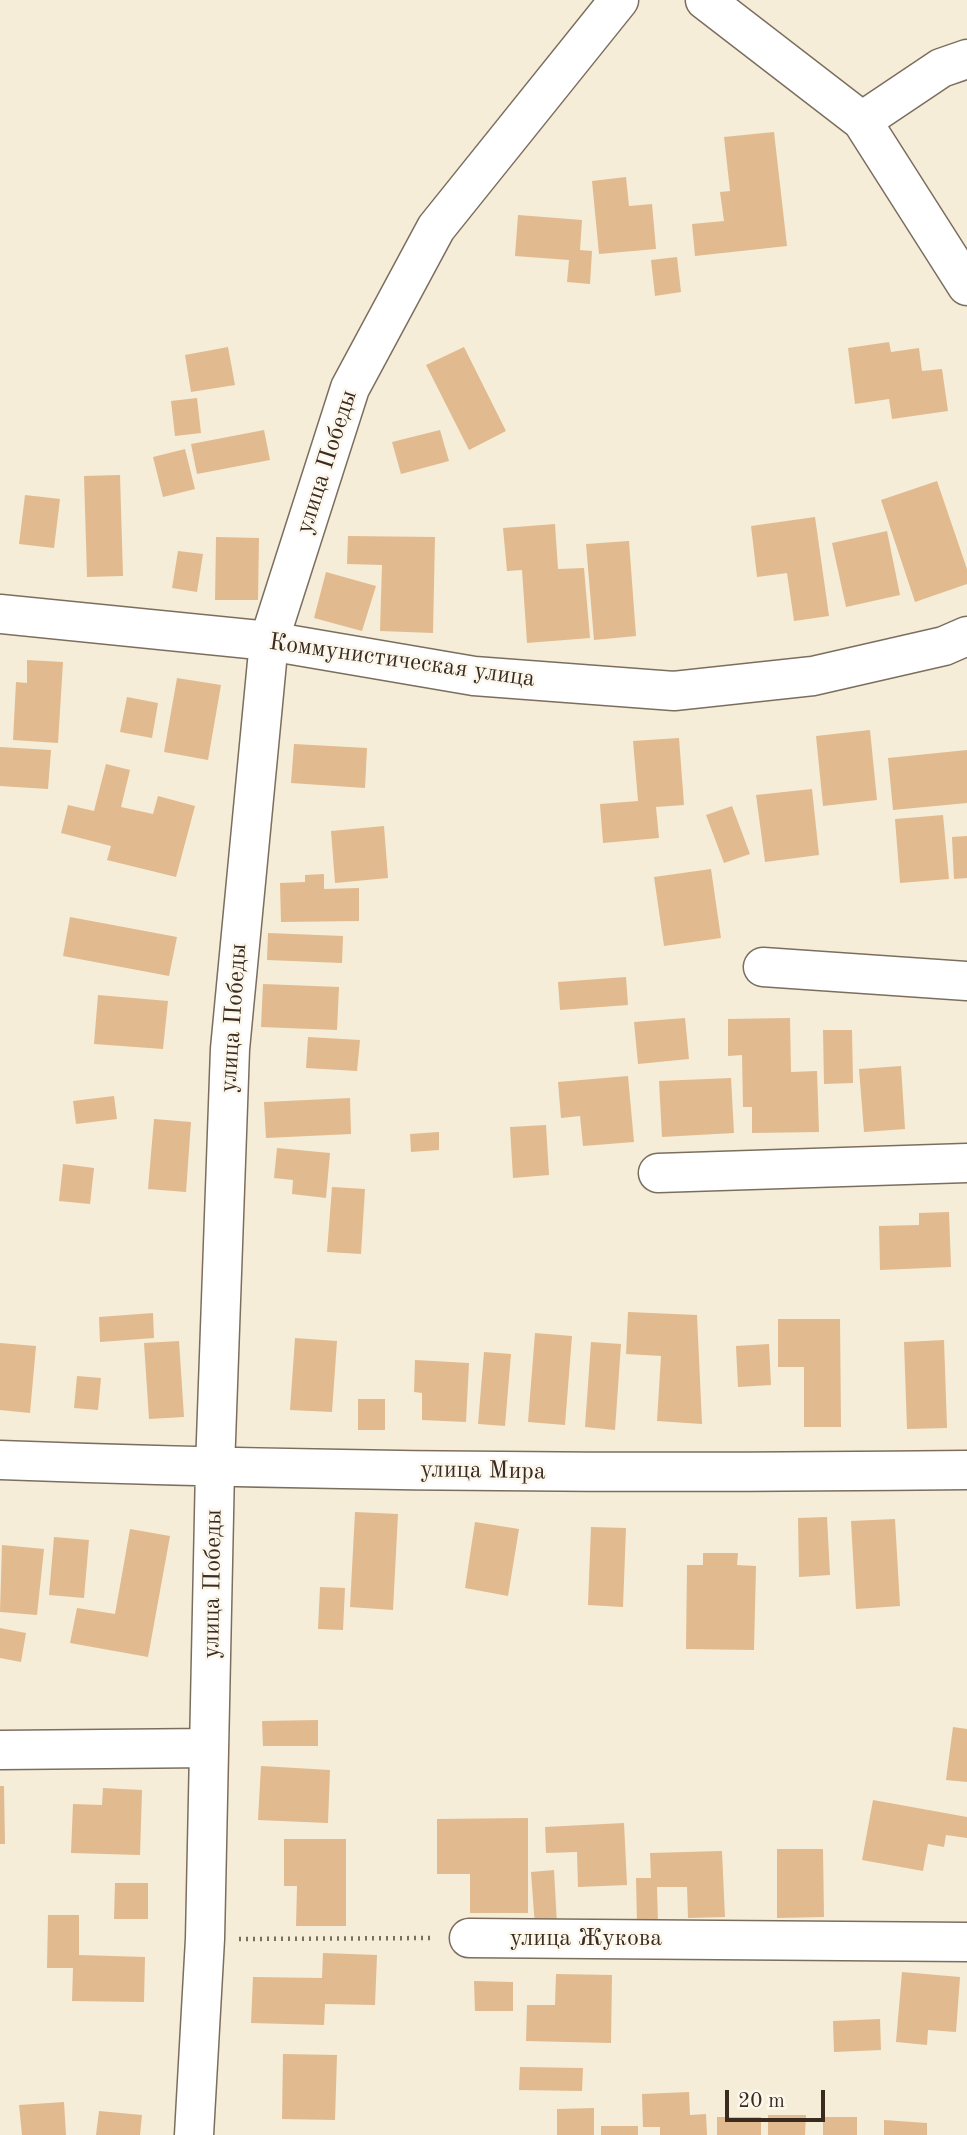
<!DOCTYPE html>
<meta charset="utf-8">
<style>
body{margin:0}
#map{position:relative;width:967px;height:2135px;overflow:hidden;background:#f5edd7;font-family:"Old Standard TT",serif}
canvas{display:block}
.scale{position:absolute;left:725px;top:2090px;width:100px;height:32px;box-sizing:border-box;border:4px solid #3b2a1e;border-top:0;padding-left:9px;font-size:21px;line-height:24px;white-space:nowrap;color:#3b2a1e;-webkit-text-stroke:5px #fbf7ec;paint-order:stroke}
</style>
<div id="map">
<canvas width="967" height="2135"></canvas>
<div class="scale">20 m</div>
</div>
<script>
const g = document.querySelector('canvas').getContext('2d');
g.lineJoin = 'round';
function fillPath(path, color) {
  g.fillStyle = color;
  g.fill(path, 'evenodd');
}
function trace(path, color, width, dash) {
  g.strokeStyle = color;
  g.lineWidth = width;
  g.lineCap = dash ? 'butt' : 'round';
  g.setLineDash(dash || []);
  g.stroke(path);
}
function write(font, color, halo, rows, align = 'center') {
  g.font = font + ' "Old Standard TT",serif';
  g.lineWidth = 5;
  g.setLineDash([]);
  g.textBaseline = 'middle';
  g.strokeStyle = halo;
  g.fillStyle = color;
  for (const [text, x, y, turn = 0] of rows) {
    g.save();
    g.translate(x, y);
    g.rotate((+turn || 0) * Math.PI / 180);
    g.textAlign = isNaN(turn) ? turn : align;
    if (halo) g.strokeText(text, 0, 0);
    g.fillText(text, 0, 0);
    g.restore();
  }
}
fillPath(new Path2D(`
 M 774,132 L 787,246 L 695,256 L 692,224 L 724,221 L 720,192 L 730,191 L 724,137 Z
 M 626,177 L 629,206 L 652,204 L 656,249 L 599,254 L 592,181 Z
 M 518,215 L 582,220 L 580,250 L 592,251 L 590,284 L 567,282 L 569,260 L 515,256 Z
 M 677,257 L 681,292 L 655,296 L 651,260 Z
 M 889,342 L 891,352 L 919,348 L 922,371 L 942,369 L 948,411 L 892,419 L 889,399 L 855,404 L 848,348 Z
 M 228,347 L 235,385 L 191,392 L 185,355 Z
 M 464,347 L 506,431 L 469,450 L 426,365 Z
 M 197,398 L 201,433 L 175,436 L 171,401 Z
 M 264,430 L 270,460 L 197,474 L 191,444 Z
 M 440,430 L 449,461 L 401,474 L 392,442 Z
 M 185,449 L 195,489 L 163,497 L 153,457 Z
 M 120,475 L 123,576 L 87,577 L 84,476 Z
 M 937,481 L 967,569 L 967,584 L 915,602 L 881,500 Z
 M 25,495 L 60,499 L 54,548 L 19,544 Z
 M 815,517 L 829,616 L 794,621 L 787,573 L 757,577 L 751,526 Z
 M 555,524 L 558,569 L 584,568 L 590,638 L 527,643 L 522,570 L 507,571 L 503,528 Z
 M 887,531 L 900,595 L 846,607 L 832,543 Z
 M 348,536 L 435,537 L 433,633 L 380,631 L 382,565 L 347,564 Z
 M 216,537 L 259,538 L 258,600 L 215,600 Z
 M 629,541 L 636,636 L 594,640 L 586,544 Z
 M 178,551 L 203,554 L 197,592 L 172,588 Z
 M 326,572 L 376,586 L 362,631 L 314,618 Z
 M 27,660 L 63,662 L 58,743 L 13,740 L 16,682 L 27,683 Z
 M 177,678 L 221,685 L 208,760 L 164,752 Z
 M 127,697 L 158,703 L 152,738 L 120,732 Z
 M 870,730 L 877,800 L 823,806 L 816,736 Z
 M 679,738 L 684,805 L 656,807 L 659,838 L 603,843 L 600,804 L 638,801 L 633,741 Z
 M 294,744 L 367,748 L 365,788 L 291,783 Z
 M 0,747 L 51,750 L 48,789 L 0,786 Z
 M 967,750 L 967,803 L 893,810 L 888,758 Z
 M 106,764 L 130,770 L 121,807 L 153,814 L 158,796 L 195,806 L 176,877 L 107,860 L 111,846 L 61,833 L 68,805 L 94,811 Z
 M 812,789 L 819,855 L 765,862 L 756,795 Z
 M 732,806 L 750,854 L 724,863 L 706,815 Z
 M 943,815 L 949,879 L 900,883 L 895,819 Z
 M 384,826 L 388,878 L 335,883 L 331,831 Z
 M 967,836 L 967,878 L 954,879 L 952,837 Z
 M 711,869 L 721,938 L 664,946 L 654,877 Z
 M 324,874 L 324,889 L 359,888 L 359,921 L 281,922 L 280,883 L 305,882 L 305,875 Z
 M 70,917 L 177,937 L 169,976 L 63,956 Z
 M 268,933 L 343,936 L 342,963 L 267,960 Z
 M 626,977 L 628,1005 L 560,1010 L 558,982 Z
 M 263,984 L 339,987 L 337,1030 L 261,1027 Z
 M 98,995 L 168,1001 L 163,1049 L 94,1044 Z
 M 685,1018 L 689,1059 L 638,1064 L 634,1022 Z
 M 790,1018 L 791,1072 L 817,1071 L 819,1132 L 752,1133 L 752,1107 L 743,1107 L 742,1055 L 728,1056 L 728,1019 Z
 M 823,1030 L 852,1030 L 853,1083 L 824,1084 Z
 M 308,1037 L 360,1040 L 357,1071 L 306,1068 Z
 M 901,1066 L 905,1129 L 864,1132 L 859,1069 Z
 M 628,1076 L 634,1142 L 583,1146 L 580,1116 L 561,1118 L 558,1082 Z
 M 731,1078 L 734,1133 L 662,1137 L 659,1081 Z
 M 114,1096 L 117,1119 L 76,1124 L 73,1101 Z
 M 350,1098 L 351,1134 L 266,1138 L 264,1102 Z
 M 154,1119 L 191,1122 L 186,1192 L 148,1189 Z
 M 546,1125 L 549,1175 L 513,1178 L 510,1127 Z
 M 439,1132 L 439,1150 L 411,1152 L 410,1134 Z
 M 277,1148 L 330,1153 L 326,1198 L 292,1194 L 293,1180 L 274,1178 Z
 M 63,1164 L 94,1168 L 90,1204 L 59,1201 Z
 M 332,1187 L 365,1189 L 361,1254 L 327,1252 Z
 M 949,1212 L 951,1267 L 880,1270 L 879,1226 L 919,1225 L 919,1213 Z
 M 628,1312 L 697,1315 L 702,1424 L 657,1421 L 661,1356 L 626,1354 Z
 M 153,1313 L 154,1338 L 100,1342 L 99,1317 Z
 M 778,1319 L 840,1319 L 841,1427 L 804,1427 L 804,1367 L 778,1367 Z
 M 535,1333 L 572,1336 L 565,1425 L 528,1422 Z
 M 295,1338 L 337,1341 L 332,1412 L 290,1410 Z
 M 944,1340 L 947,1428 L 907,1429 L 904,1342 Z
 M 179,1341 L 184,1417 L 149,1419 L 144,1343 Z
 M 591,1342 L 621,1344 L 615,1430 L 585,1427 Z
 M 0,1343 L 36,1346 L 30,1413 L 0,1410 Z
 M 769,1344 L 771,1385 L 738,1387 L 736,1346 Z
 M 484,1352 L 511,1354 L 505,1426 L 478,1424 Z
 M 415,1360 L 469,1363 L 466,1422 L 422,1420 L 422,1393 L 414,1392 Z
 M 77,1376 L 101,1378 L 98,1410 L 74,1408 Z
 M 358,1399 L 385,1399 L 385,1430 L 358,1430 Z
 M 355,1512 L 398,1514 L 393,1610 L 350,1607 Z
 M 827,1517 L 830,1575 L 799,1577 L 798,1518 Z
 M 895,1519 L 900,1606 L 856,1609 L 851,1521 Z
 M 475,1522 L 519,1529 L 508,1596 L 465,1588 Z
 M 591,1527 L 626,1528 L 623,1607 L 588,1605 Z
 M 130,1529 L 170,1536 L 148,1657 L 70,1643 L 77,1608 L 115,1614 Z
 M 54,1537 L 89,1540 L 84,1598 L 49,1595 Z
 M 2,1545 L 44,1549 L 37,1615 L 0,1612 Z
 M 703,1553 L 738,1553 L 737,1565 L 756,1566 L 754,1650 L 686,1649 L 687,1565 L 703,1565 Z
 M 320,1587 L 345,1588 L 343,1630 L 318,1629 Z
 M 0,1628 L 26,1633 L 21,1662 L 0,1658 Z
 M 318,1720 L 318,1746 L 263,1746 L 262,1721 Z
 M 953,1727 L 967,1729 L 967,1782 L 946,1780 Z
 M 261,1766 L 330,1770 L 328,1823 L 258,1820 Z
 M 0,1786 L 4,1786 L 5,1844 L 0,1844 Z
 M 103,1788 L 142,1790 L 140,1855 L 71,1853 L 73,1804 L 102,1805 Z
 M 873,1800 L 967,1817 L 967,1838 L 946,1835 L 944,1847 L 928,1844 L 923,1871 L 862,1860 Z
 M 528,1818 L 528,1913 L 470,1913 L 470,1874 L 437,1874 L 437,1819 Z
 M 624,1823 L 627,1885 L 578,1887 L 577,1852 L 546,1853 L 545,1827 Z
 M 284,1839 L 346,1839 L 346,1926 L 296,1926 L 297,1886 L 284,1886 Z
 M 777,1849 L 823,1849 L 824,1917 L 777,1918 Z
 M 722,1851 L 725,1917 L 688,1918 L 687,1887 L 657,1887 L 658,1923 L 637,1924 L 636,1878 L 651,1878 L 650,1853 Z
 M 554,1870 L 557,1925 L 535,1927 L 531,1872 Z
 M 115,1883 L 148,1883 L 148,1919 L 114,1919 Z
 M 48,1915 L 79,1915 L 79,1955 L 145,1957 L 144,2002 L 72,2001 L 73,1968 L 47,1968 Z
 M 323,1953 L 377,1955 L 375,2005 L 325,2004 L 324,2025 L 251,2023 L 253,1977 L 322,1978 Z
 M 902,1972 L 960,1977 L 956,2032 L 928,2030 L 927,2045 L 896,2042 Z
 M 556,1974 L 612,1975 L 611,2043 L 526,2041 L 527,2005 L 555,2005 Z
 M 474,1981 L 513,1982 L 513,2011 L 475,2011 Z
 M 880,2019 L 881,2050 L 834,2052 L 833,2021 Z
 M 283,2054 L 337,2055 L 335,2120 L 282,2119 Z
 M 520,2067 L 583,2068 L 582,2091 L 519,2090 Z
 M 689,2092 L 690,2115 L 706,2114 L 707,2135 L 660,2135 L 660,2127 L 643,2127 L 642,2094 Z
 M 64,2102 L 66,2135 L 22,2135 L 19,2105 Z
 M 594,2108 L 594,2135 L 557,2135 L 557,2109 Z
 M 99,2111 L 142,2115 L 140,2135 L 96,2135 Z
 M 768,2115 L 806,2115 L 805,2135 L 768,2135 Z
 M 717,2117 L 761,2117 L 761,2135 L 717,2135 Z
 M 823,2117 L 857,2117 L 857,2135 L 823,2135 Z
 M 884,2120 L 927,2123 L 927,2135 L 884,2135 Z
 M 601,2126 L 638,2126 L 638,2135 L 601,2135 Z`), '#e2ba8f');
const minor = new Path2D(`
 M 705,0 L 862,121 L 967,286
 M 862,121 L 941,68 L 967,59
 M 0,614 L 269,641 L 474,676 L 674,691 L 813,676 L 944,646 L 967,636
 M 763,967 L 967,981
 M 658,1173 L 967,1163
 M 0,1460 C 322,1472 644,1474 967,1470
 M 0,1750 L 209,1748
 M 469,1938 L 967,1942
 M 194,2135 L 205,1939 L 215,1468 L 230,1049 L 269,641 L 350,388 L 436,228 L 619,0`);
trace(minor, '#7c6e5f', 41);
trace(new Path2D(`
 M 239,1939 L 433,1938`), '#7c6e5f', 4.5, [2, 5]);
trace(minor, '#fff', 38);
write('24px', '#3b2a1e', '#fbf7ec', [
 ["улица Победы",327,462,-72],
 ["Коммунистическая улица",402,661,8],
 ["улица Победы",234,1018,-86],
 ["улица Мира",483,1471,1],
 ["улица Победы",213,1584,-89],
 ["улица Жукова",586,1939]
]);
</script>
